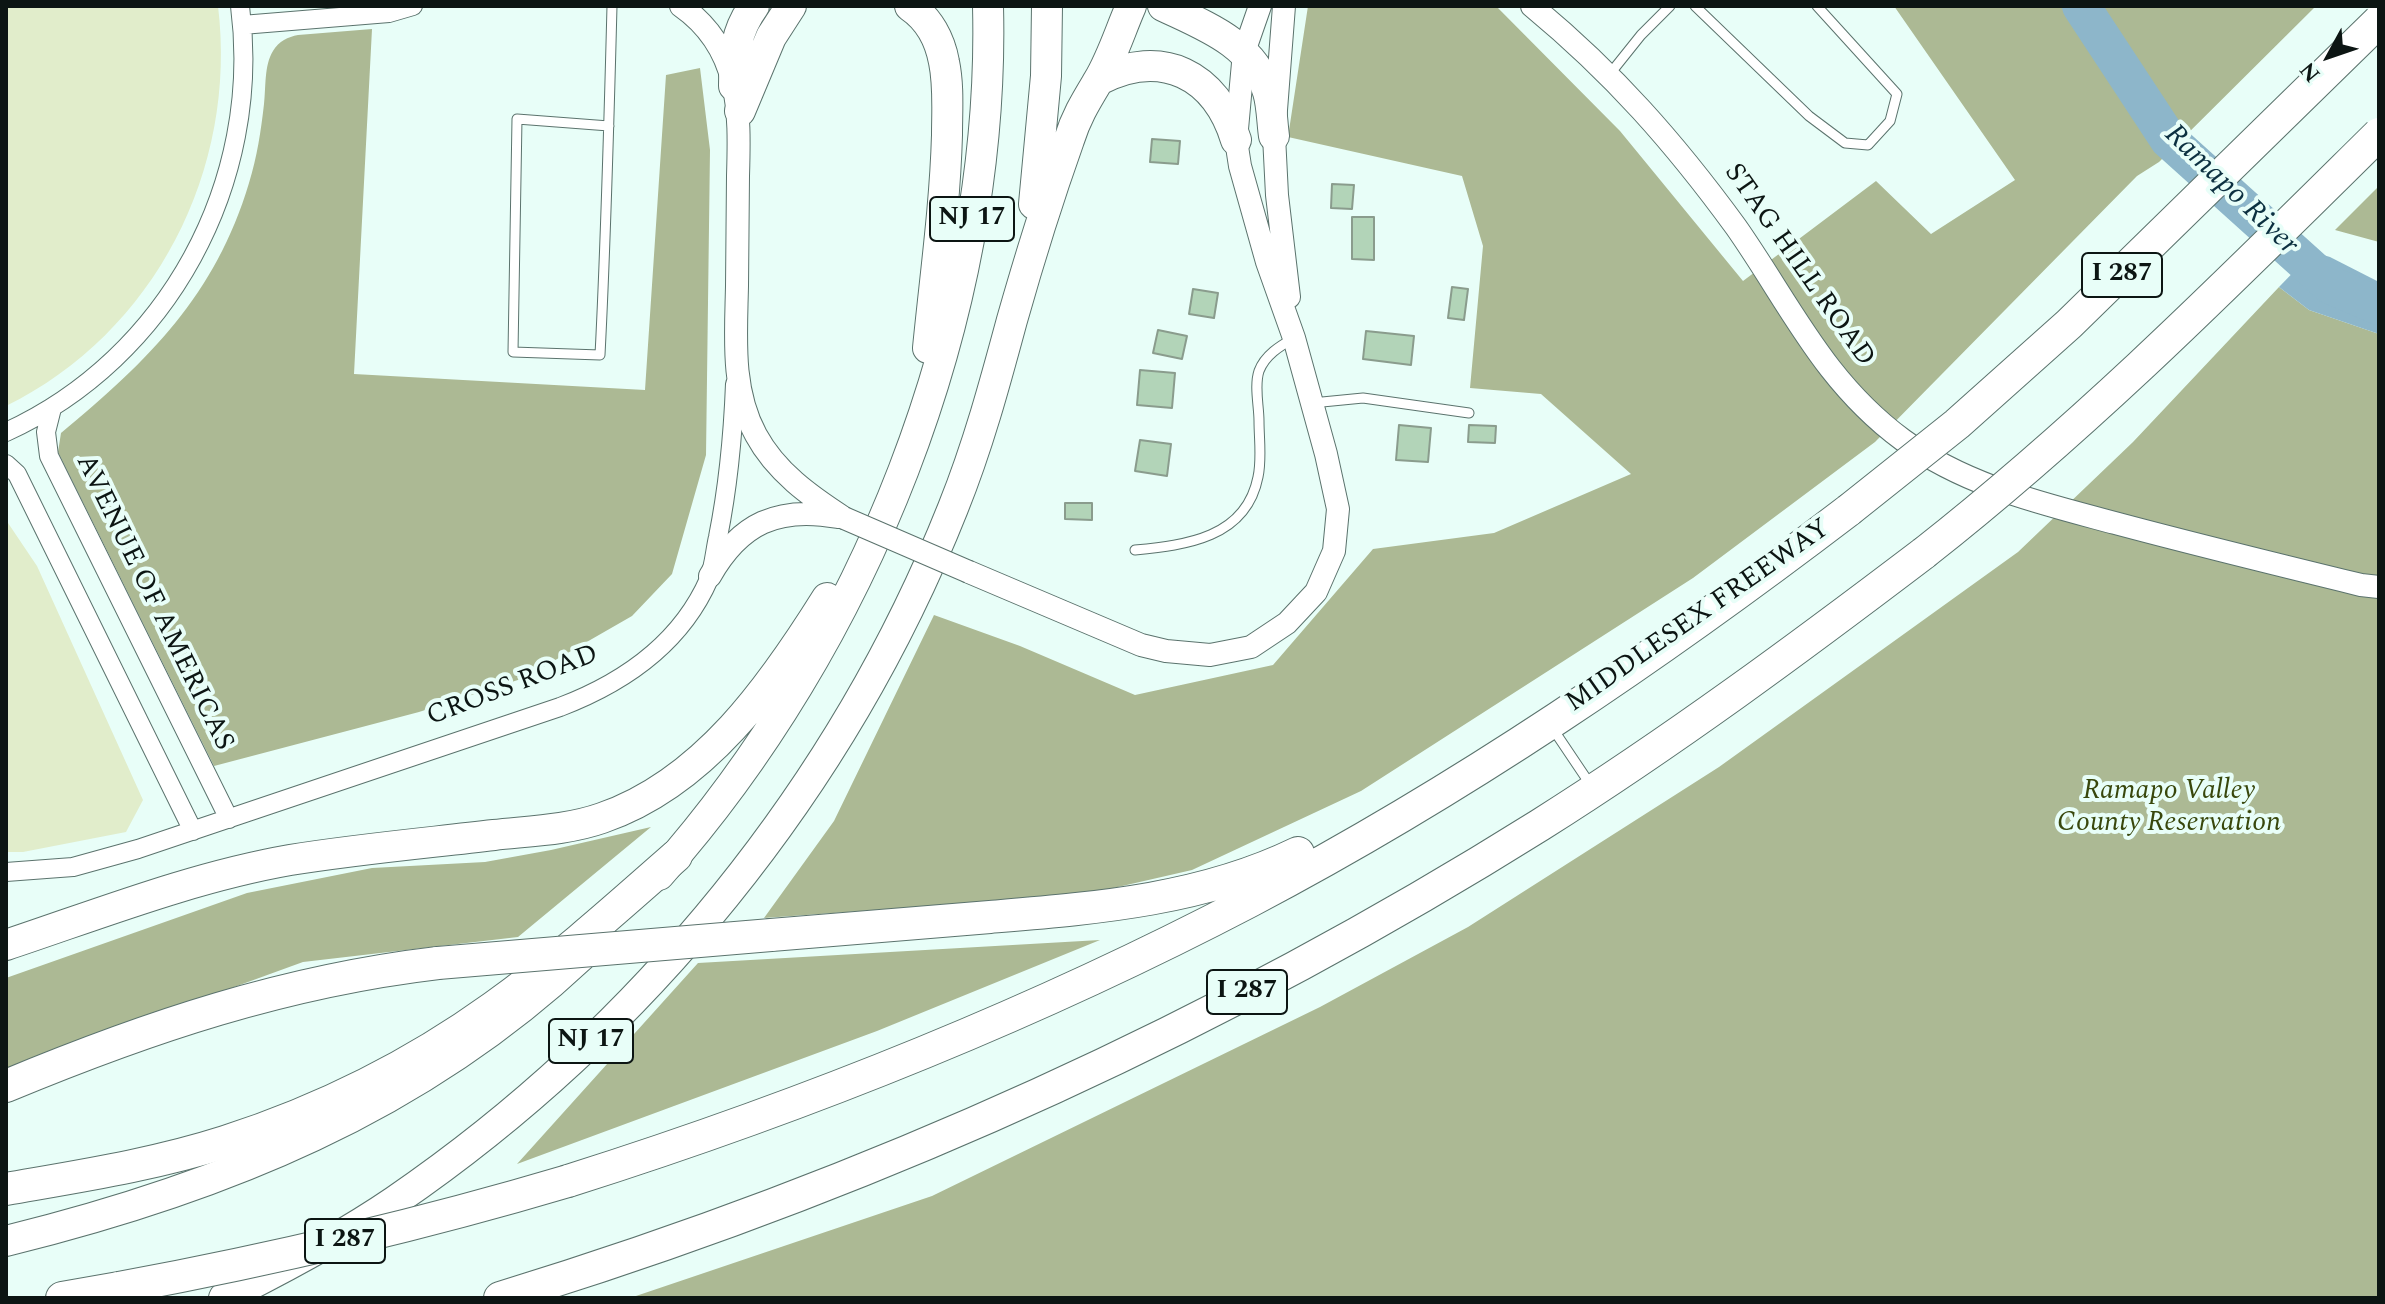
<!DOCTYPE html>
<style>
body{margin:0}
#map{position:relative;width:2385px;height:1304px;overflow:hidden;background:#e8fef8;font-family:Spectral,serif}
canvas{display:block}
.frame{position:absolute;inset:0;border:8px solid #0c1513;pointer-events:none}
.north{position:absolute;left:2289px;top:16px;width:80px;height:80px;-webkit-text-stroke:6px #e8fef8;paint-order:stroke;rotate:230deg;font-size:22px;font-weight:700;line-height:32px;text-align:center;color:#0c1513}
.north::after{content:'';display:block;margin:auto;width:28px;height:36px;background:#0c1513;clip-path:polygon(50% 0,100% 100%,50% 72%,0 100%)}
</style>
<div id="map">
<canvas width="2385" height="1304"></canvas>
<div class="frame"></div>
<div class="north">N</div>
</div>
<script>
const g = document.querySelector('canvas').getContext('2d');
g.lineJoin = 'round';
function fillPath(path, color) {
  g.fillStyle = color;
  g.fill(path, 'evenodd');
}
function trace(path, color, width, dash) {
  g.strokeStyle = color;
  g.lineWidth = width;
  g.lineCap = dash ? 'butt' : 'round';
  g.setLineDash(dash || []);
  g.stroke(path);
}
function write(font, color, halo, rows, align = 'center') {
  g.font = font + ' Spectral,serif';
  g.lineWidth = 8;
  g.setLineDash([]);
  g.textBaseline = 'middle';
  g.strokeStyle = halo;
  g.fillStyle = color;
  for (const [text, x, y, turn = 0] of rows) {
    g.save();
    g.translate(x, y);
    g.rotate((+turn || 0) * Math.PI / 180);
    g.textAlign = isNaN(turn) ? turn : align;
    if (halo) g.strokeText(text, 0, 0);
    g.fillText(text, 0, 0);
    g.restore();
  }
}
fillPath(new Path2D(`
 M 6,6 L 218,6 C 238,169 155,333 6,406 Z
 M 6,520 L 37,566 L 143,800 L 126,832 L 23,852 L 6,852 Z`), '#e1edcb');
fillPath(new Path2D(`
 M 1308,6 L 1496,6 L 1620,131 L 1743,281 L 1876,181 L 1931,234 L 2015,180 L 1894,6 L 2316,6 L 2159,162 L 2137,176 L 1875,442 L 1693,578 L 1361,791 L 1192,870 L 1083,895 L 764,918 L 834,821 L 934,615 L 1020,646 L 1135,695 L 1273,665 L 1373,549 L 1494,533 L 1631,474 L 1541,394 L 1470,388 L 1483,246 L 1462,176 L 1288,137 Z
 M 372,29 L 354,374 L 645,390 L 666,75 L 700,68 L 710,150 L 706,455 L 672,574 L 632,616 L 524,678 L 419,712 L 214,766 L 58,452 L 61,433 C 149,360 215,296 249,183 C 257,157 261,131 264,104 C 266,88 264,65 273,51 C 279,41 288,37 298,35 Z
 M 2379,186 L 2379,242 L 2335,230 Z
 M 2279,287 L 2309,310 L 2379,334 L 2379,1298 L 630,1298 L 932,1196 L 1320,1007 L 1468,927 L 1719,767 L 2018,552 L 2133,442 Z
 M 651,827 L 518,937 L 303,962 L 6,1070 L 6,978 L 247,893 L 372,868 L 485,862 L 551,850 Z
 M 1100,940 L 877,1031 L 517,1164 L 698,963 Z`), '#acb994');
fillPath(new Path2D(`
 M 2313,252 L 2330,257 L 2379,282 L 2379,334 L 2309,310 L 2279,287 Z`), '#8db6ca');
trace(new Path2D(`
 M 2081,6 L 2169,140 L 2330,285 L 2379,306`), '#8db6ca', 38);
const building = new Path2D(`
 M 1152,139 L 1180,141 L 1178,164 L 1150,162 Z
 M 1332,184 L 1354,185 L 1352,209 L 1331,208 Z
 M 1352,217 L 1374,217 L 1374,260 L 1352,259 Z
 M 1452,287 L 1468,289 L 1464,320 L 1448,318 Z
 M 1193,289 L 1218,293 L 1214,318 L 1189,314 Z
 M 1158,330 L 1187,336 L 1182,359 L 1153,353 Z
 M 1366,331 L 1414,336 L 1411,365 L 1363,359 Z
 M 1140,370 L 1175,373 L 1172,408 L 1137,405 Z
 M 1399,425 L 1431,428 L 1428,462 L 1396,460 Z
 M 1469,425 L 1496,426 L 1495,443 L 1468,442 Z
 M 1140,440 L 1171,444 L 1167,476 L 1135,471 Z
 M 1065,503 L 1092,503 L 1092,520 L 1065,519 Z`);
fillPath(building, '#b2d4b8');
trace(building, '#8a9c8d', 2);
const service = new Path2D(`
 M 1695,6 L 1809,116 L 1845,143 L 1868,145 L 1890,121 L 1897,94 L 1817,6
 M 1609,75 L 1641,35 L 1670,6
 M 609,126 L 517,119 L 513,352 L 600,355 C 606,239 609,123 612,6
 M 1312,403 L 1363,398 L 1469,413
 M 1135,550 C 1186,545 1246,538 1258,477 C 1262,459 1259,439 1259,421 C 1259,406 1254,386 1259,371 C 1265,355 1280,346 1294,338
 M 1551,726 L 1592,787`);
const minor = new Path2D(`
 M 242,25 L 389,13 L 413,6
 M 52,408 L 46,432 L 49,456 L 229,819
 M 6,432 C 168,358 263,182 240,6
 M 6,464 L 17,474 L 193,831
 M 6,872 L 73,867 L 138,849 L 560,707 C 623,683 681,643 709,579 C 714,566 715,550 718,537 C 728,487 733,435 735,384`);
const tertiary = new Path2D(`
 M 681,6 C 741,48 740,111 738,176 C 738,213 737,249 737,286 C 736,336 731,389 756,435 C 776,472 810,496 844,518
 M 1284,6 L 1274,136 L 1277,195 L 1289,297
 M 1532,6 C 1613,73 1674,142 1736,227 C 1790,304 1823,381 1903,440 C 1966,486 2041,503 2115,523 C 2197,545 2279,565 2361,585 L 2379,587
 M 969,572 L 1141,645 L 1166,651 L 1210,655 L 1251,647 L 1287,623 L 1316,592 L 1334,551 L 1338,509 L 1326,454 L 1294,338 L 1267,262 L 1240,166 L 1236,140 L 1244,52 L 1260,6
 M 710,576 C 740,523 778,506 838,517`);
const trunk = new Path2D(`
 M 910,6 C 929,19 940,40 944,62 C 949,86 947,111 947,135 C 945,206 935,277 928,348
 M 1163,6 C 1205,26 1253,43 1268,92 C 1272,105 1272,122 1274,136
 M 1099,80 C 1162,47 1216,75 1236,140
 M 734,86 C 734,55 735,32 754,6
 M 740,111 L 771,37 L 791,6
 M 1034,204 L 1046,76 L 1047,6
 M 659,875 C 864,644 996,317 988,6
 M 6,945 C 99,914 193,877 290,860 C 358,849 426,843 494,835 C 530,831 568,830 602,818 C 704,783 772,686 827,598
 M 6,1241 C 221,1188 418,1109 581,956
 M 224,1298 C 282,1269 341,1238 395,1201 C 643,1031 842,787 953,508 C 978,446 995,383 1012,320 C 1029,260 1048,199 1069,140 C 1076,117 1086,101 1098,81 C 1112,58 1120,31 1131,6`);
const motorway = new Path2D(`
 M 771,935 C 844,929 917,923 990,917 C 1096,908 1201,900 1298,853
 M 6,1086 C 148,1027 285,981 438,963
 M 568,1181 C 802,1107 1032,1015 1250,901 C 1461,790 1659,655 1849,510
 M 6,1189 C 80,1176 153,1165 225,1142 C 321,1111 412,1066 494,1007 C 558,961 617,908 676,856
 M 62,1298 L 119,1288
 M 500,1298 C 866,1186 1216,1028 1540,825 C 1673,741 1799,648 1924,553`);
trace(service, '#5b736d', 11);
trace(minor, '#5b736d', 20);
trace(tertiary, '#5b736d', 24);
trace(trunk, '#5b736d', 32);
trace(motorway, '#5b736d', 34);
trace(service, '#fff', 9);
trace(minor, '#fff', 18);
trace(tertiary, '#fff', 22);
trace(trunk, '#fff', 30);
trace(motorway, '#fff', 32);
const tertiaryBridge = new Path2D(`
 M 844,518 L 969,572`);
const motorwayBridge = new Path2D(`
 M 1849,510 L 1957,424 L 2069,324 L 2379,21
 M 1924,553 C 2087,425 2232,279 2379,134
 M 438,963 L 771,935
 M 119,1288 C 270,1260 420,1225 568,1181`);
trace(tertiaryBridge, '#5b736d', 24, []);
trace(motorwayBridge, '#5b736d', 34, []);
trace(tertiaryBridge, '#fff', 22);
trace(motorwayBridge, '#fff', 32);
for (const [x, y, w] of [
 [972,219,84],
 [2122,275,80],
 [1247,992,80],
 [591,1041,84],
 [345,1241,80]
]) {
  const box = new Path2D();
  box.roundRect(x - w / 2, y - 22, w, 44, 6);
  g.fillStyle = '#e8fef8';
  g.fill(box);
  trace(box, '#0c1513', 2);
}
write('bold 26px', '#0c1513', null, [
 ["NJ 17",972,219],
 ["I 287",2122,275],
 ["I 287",1247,992],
 ["NJ 17",591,1041],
 ["I 287",345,1241]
]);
write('28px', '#0c1513', '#e8fef8', [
 ["STAG HILL ROAD",1798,266,55],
 ["AVENUE OF AMERICAS",153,603,64],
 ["MIDDLESEX FREEWAY",1699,617,-35],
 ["CROSS ROAD",513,687,-21]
]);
write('italic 28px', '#38470c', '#e8fef8', [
 ["Ramapo Valley",2169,793],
 ["County Reservation",2169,825]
]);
write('italic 30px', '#0c3040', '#e8fef8', [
 ["Ramapo River",2230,191,44]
]);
</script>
